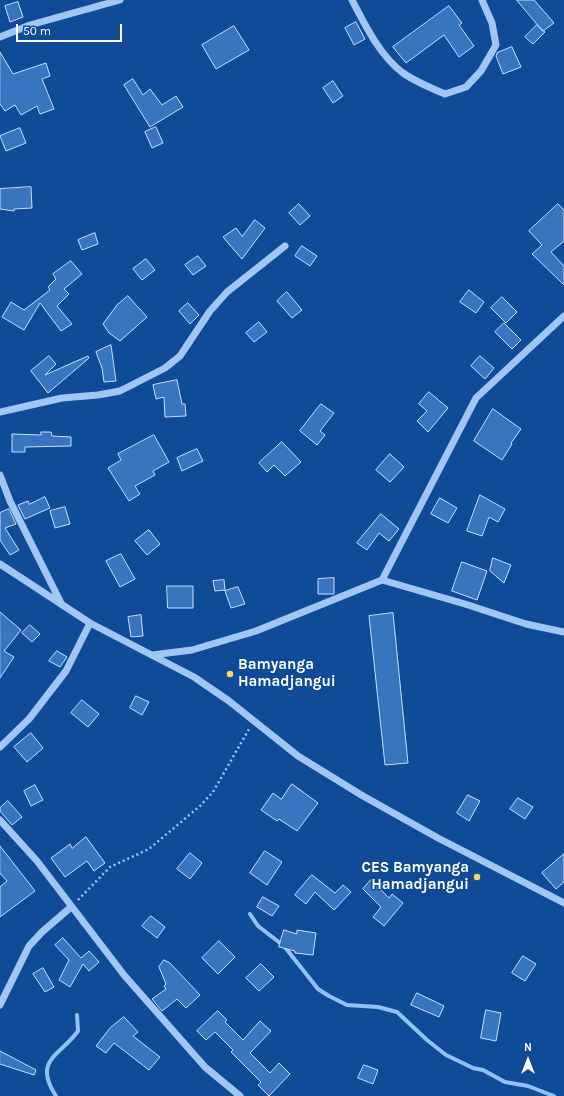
<!DOCTYPE html>
<style>
body{margin:0}
#map{position:relative;width:564px;height:1096px;overflow:hidden;background:#104b97;font-family:Karla,sans-serif}
canvas{display:block}
.north{position:absolute;left:508px;top:1040px;width:40px;height:40px;-webkit-text-stroke:3px #104b97;paint-order:stroke;rotate:0deg;font-size:11px;font-weight:700;line-height:16px;text-align:center;color:#fff}
.north::after{content:'';display:block;margin:auto;width:14px;height:18px;background:#fff;clip-path:polygon(50% 0,100% 100%,50% 72%,0 100%)}
.scale{position:absolute;left:16px;top:24px;width:106px;height:18px;box-sizing:border-box;border:2px solid #fff;border-top:0;padding-left:5px;font-size:12px;line-height:14px;white-space:nowrap;color:#fff;-webkit-text-stroke:3px #104b97;paint-order:stroke}
</style>
<div id="map">
<canvas width="564" height="1096"></canvas>
<div class="north">N</div>
<div class="scale">50 m</div>
</div>
<script>
const g = document.querySelector('canvas').getContext('2d');
g.lineJoin = 'round';
function trace(path, color, width, dash) {
  g.strokeStyle = color;
  g.lineWidth = width;
  g.lineCap = dash ? 'butt' : 'round';
  g.setLineDash(dash || []);
  g.stroke(path);
}
function fillPath(path, color) {
  g.fillStyle = color;
  g.fill(path, 'evenodd');
}
function write(font, color, halo, rows, align = 'center') {
  g.font = font + ' Karla,sans-serif';
  g.lineWidth = 3;
  g.setLineDash([]);
  g.textBaseline = 'middle';
  g.strokeStyle = halo;
  g.fillStyle = color;
  for (const [text, x, y, turn = 0] of rows) {
    g.save();
    g.translate(x, y);
    g.rotate((+turn || 0) * Math.PI / 180);
    g.textAlign = isNaN(turn) ? turn : align;
    if (halo) g.strokeText(text, 0, 0);
    g.fillText(text, 0, 0);
    g.restore();
  }
}
trace(new Path2D(`
 M 250,914 L 258,926 L 284,946 L 318,989 L 329,996 L 347,1005 L 378,1007 L 397,1012 L 427,1040 L 446,1055 L 473,1068 L 483,1070 L 505,1082 L 528,1086 L 554,1096
 M 56,1096 C 32,1060 61,1055 78,1031 L 77,1015`), '#92c1f7', 4);
const building = new Path2D(`
 M 517,0 L 534,0 L 554,23 L 543,31 Z
 M 18,2 L 23,17 L 10,22 L 5,6 Z
 M 449,6 L 462,23 L 459,25 L 474,46 L 459,57 L 444,35 L 406,63 L 393,47 Z
 M 356,22 L 365,39 L 354,45 L 345,28 Z
 M 537,25 L 545,32 L 533,44 L 525,37 Z
 M 234,26 L 249,50 L 216,69 L 202,45 Z
 M 512,47 L 521,67 L 503,74 L 496,56 L 497,53 Z
 M 0,52 L 13,74 L 46,63 L 50,76 L 42,79 L 54,109 L 40,114 L 37,106 L 21,115 L 15,105 L 5,111 L 0,104 Z
 M 133,79 L 143,95 L 150,89 L 162,105 L 176,96 L 183,107 L 150,127 L 124,85 Z
 M 333,81 L 343,96 L 333,103 L 323,88 Z
 M 156,127 L 163,143 L 152,148 L 145,132 Z
 M 20,128 L 26,143 L 6,151 L 0,136 Z
 M 31,187 L 32,208 L 14,209 L 14,211 L 0,209 L 0,189 Z
 M 299,204 L 310,216 L 300,225 L 289,213 Z
 M 558,204 L 564,210 L 564,241 L 551,252 L 564,266 L 564,285 L 532,254 L 542,245 L 529,231 Z
 M 255,220 L 265,228 L 242,259 L 223,237 L 236,228 L 242,236 Z
 M 95,233 L 98,244 L 82,250 L 78,240 Z
 M 302,246 L 317,256 L 310,266 L 295,256 Z
 M 198,256 L 206,266 L 193,275 L 185,265 Z
 M 146,259 L 155,270 L 142,280 L 133,269 Z
 M 71,261 L 82,274 L 64,289 L 69,294 L 57,306 L 72,324 L 61,331 L 40,303 L 24,330 L 2,317 L 11,302 L 24,310 L 50,290 L 48,287 L 56,279 L 53,274 Z
 M 469,290 L 484,302 L 476,313 L 460,302 Z
 M 287,292 L 302,310 L 292,318 L 277,301 Z
 M 128,296 L 147,317 L 120,341 L 109,333 L 103,324 L 117,305 Z
 M 502,297 L 517,312 L 506,323 L 491,308 Z
 M 188,303 L 199,315 L 190,324 L 179,311 Z
 M 259,322 L 267,332 L 254,342 L 246,333 Z
 M 504,323 L 521,340 L 512,349 L 495,332 Z
 M 111,345 L 116,381 L 104,382 L 102,368 L 96,352 Z
 M 49,356 L 56,364 L 45,375 L 88,356 L 89,358 L 48,393 L 31,371 Z
 M 480,356 L 494,368 L 485,379 L 471,366 Z
 M 177,380 L 182,404 L 185,404 L 186,416 L 165,417 L 164,397 L 156,399 L 153,385 Z
 M 429,392 L 448,408 L 428,432 L 417,421 L 427,411 L 419,404 Z
 M 321,404 L 334,413 L 320,431 L 325,435 L 317,445 L 300,431 Z
 M 493,409 L 521,429 L 511,443 L 512,444 L 502,460 L 474,441 Z
 M 41,432 L 51,432 L 52,436 L 71,437 L 71,446 L 25,447 L 25,452 L 12,452 L 12,434 L 41,435 Z
 M 154,435 L 169,462 L 153,471 L 155,475 L 135,486 L 140,494 L 129,501 L 108,468 L 121,460 L 118,454 Z
 M 282,442 L 301,462 L 285,476 L 274,465 L 267,472 L 259,463 Z
 M 197,449 L 203,461 L 182,471 L 177,458 Z
 M 390,454 L 404,467 L 390,482 L 376,470 Z
 M 480,495 L 505,509 L 498,522 L 489,517 L 482,536 L 467,531 Z
 M 45,497 L 50,508 L 25,519 L 18,505 L 28,501 L 29,504 Z
 M 440,498 L 457,508 L 448,523 L 431,514 Z
 M 65,507 L 70,524 L 55,528 L 50,511 Z
 M 9,509 L 16,524 L 5,528 L 19,550 L 10,555 L 0,540 L 0,513 Z
 M 381,514 L 399,529 L 389,541 L 379,533 L 367,550 L 357,543 Z
 M 149,530 L 160,544 L 147,555 L 135,541 Z
 M 121,554 L 135,579 L 120,587 L 106,561 Z
 M 493,558 L 511,565 L 504,583 L 490,571 Z
 M 462,562 L 487,571 L 477,600 L 452,591 Z
 M 334,578 L 334,594 L 318,594 L 318,579 Z
 M 224,580 L 225,590 L 215,591 L 213,581 Z
 M 167,586 L 193,586 L 193,608 L 168,608 Z
 M 238,587 L 245,604 L 231,608 L 225,591 Z
 M 0,612 L 21,630 L 4,651 L 14,657 L 0,678 Z
 M 393,613 L 408,763 L 385,765 L 369,616 Z
 M 141,615 L 143,636 L 131,637 L 128,617 Z
 M 30,625 L 40,634 L 32,642 L 22,633 Z
 M 57,651 L 67,657 L 60,667 L 49,661 Z
 M 136,696 L 149,702 L 142,715 L 130,708 Z
 M 82,700 L 99,714 L 88,727 L 71,713 Z
 M 31,733 L 43,748 L 27,762 L 14,747 Z
 M 292,784 L 318,803 L 297,831 L 279,819 L 277,821 L 261,810 L 273,793 L 281,799 Z
 M 35,785 L 43,800 L 31,806 L 24,791 Z
 M 468,795 L 480,801 L 469,821 L 457,813 Z
 M 518,798 L 533,807 L 525,819 L 510,809 Z
 M 8,801 L 22,817 L 12,825 L 0,811 L 0,808 Z
 M 86,837 L 105,863 L 94,871 L 87,861 L 65,877 L 51,858 L 70,844 L 72,848 Z
 M 0,846 L 35,891 L 0,917 L 0,887 L 7,881 L 0,873 Z
 M 265,851 L 282,862 L 267,885 L 250,873 Z
 M 190,853 L 202,863 L 190,879 L 177,869 Z
 M 564,854 L 564,882 L 556,889 L 542,873 Z
 M 312,875 L 335,893 L 343,885 L 351,892 L 334,910 L 315,892 L 306,904 L 295,895 Z
 M 371,880 L 389,898 L 392,894 L 403,903 L 384,926 L 373,917 L 381,907 L 363,889 Z
 M 263,897 L 279,906 L 272,916 L 257,907 Z
 M 151,916 L 165,927 L 157,938 L 142,926 Z
 M 284,930 L 297,934 L 297,930 L 316,933 L 313,955 L 295,953 L 295,951 L 279,947 Z
 M 63,938 L 81,958 L 89,951 L 99,962 L 89,971 L 83,964 L 70,987 L 59,980 L 69,960 L 55,945 Z
 M 219,941 L 235,957 L 218,974 L 202,958 Z
 M 523,956 L 536,964 L 525,981 L 512,973 Z
 M 164,960 L 170,963 L 200,995 L 186,1008 L 177,999 L 162,1011 L 152,999 L 166,989 L 164,986 L 166,984 L 159,967 Z
 M 261,964 L 274,977 L 259,991 L 246,978 Z
 M 43,968 L 54,987 L 45,992 L 33,974 Z
 M 417,993 L 444,1006 L 439,1017 L 411,1005 Z
 M 486,1010 L 501,1013 L 496,1041 L 481,1038 Z
 M 218,1011 L 227,1020 L 225,1022 L 243,1040 L 260,1021 L 271,1031 L 250,1053 L 270,1073 L 279,1063 L 290,1074 L 269,1096 L 258,1085 L 261,1082 L 231,1052 L 233,1050 L 215,1032 L 206,1040 L 197,1031 Z
 M 124,1017 L 138,1032 L 133,1036 L 160,1057 L 149,1070 L 114,1043 L 106,1053 L 96,1046 L 110,1028 Z
 M 0,1051 L 36,1070 L 34,1075 L 0,1064 Z
 M 364,1065 L 378,1070 L 373,1084 L 358,1078 Z`);
fillPath(building, '#3974bf');
trace(building, '#c8e0fe', 1);
trace(new Path2D(`
 M 78,900 L 110,867 L 149,849 L 200,806 L 213,792 L 249,729`), '#a0c6f4', 2.5, [2, 3]);
trace(new Path2D(`
 M 352,0 C 365,25 380,56 403,73 C 416,82 431,88 445,94 L 466,87 L 481,71 L 496,45 L 492,23 L 482,0
 M 0,37 L 30,25 L 120,0
 M 0,412 L 62,398 L 98,395 L 120,391 L 165,368 L 180,356 L 210,311 L 227,292 L 285,246
 M 0,475 L 10,501 L 62,605
 M 0,564 L 90,623 L 194,677 L 229,701 L 298,756 L 363,796 L 438,838 L 564,903
 M 382,580 L 465,604 L 526,624 L 564,632
 M 152,655 L 192,650 L 256,631 L 382,580 L 476,398 L 564,316
 M 0,747 L 29,719 L 66,671 L 90,623
 M 0,820 L 37,861 L 124,975 L 205,1067 L 240,1096
 M 0,1005 L 29,946 L 42,932 L 71,907`), '#a0c6f4', 7);
for (const [x, y, r, color] of [
 [230,674,4,"#ffd363"],
 [477,877,4,"#ffd363"]
]) {
  const dot = new Path2D();
  dot.arc(x, y, r, 0, 2 * Math.PI);
  g.fillStyle = color;
  g.fill(dot);
  trace(dot, '#104b97', 1.5);
}
write('bold 15px', '#fff', '#104b97', [
 ["Bamyanga",238,665],
 ["Hamadjangui",238,682],
 ["CES Bamyanga",469,868,"right"],
 ["Hamadjangui",469,885,"right"]
], 'left');
</script>
